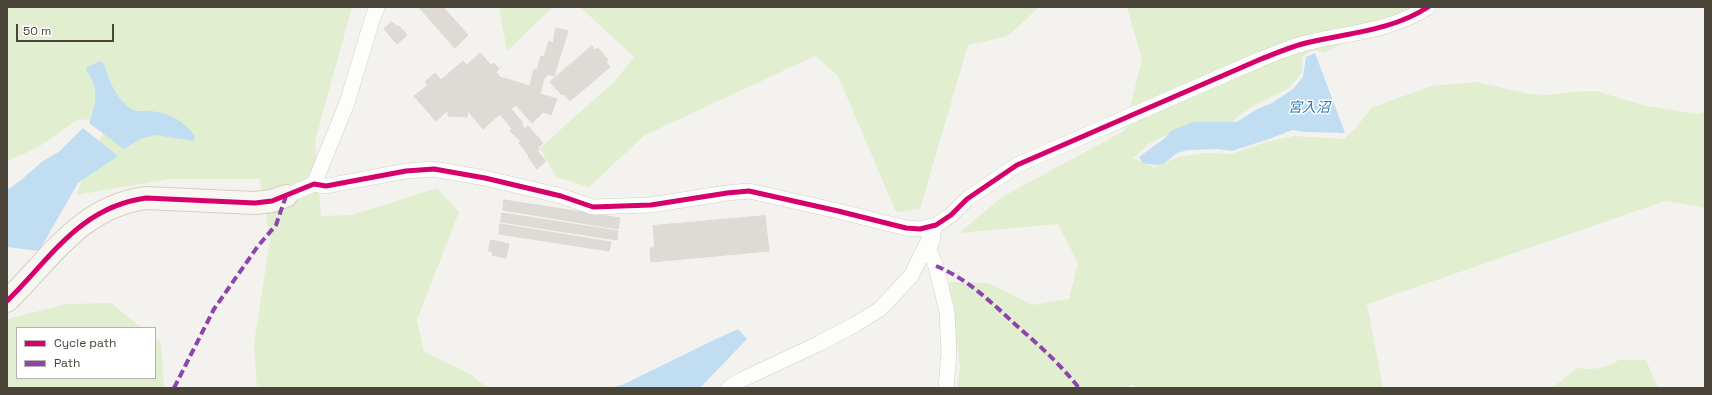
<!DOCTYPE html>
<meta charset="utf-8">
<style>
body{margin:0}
#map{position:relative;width:1712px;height:395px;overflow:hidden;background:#f4f2ee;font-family:"Space Grotesk",sans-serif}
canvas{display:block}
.frame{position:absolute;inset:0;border:8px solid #4b4439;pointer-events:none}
.legend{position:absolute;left:16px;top:327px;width:140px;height:52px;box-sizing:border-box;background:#fff;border:1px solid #b7b4b0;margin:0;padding:5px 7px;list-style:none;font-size:12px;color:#4b4439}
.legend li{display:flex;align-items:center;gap:8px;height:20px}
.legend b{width:20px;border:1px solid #b7b4b0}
.scale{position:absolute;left:16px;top:24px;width:98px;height:18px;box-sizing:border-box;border:2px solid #4b4439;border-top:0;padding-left:5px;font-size:12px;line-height:14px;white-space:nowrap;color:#4b4439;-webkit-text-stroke:3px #fff;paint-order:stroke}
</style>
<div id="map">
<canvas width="1712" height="395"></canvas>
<div class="frame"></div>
<ul class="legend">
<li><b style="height:5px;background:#d6006c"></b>Cycle path</li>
<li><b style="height:5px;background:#8e44ad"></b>Path</li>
</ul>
<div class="scale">50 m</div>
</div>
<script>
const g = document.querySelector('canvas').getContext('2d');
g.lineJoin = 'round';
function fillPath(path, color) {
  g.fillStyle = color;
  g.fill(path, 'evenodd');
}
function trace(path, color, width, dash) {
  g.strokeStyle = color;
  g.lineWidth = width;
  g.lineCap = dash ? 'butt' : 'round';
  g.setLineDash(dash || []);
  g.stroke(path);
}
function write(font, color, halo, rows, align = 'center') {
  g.font = font + ' "Space Grotesk","Noto Sans JP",sans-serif';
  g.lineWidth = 3;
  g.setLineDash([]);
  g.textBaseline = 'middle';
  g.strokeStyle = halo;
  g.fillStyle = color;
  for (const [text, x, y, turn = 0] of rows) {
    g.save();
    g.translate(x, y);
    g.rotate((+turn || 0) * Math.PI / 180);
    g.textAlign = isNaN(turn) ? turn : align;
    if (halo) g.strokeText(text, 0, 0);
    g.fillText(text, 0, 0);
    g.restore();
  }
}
fillPath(new Path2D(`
 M 7,7 L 352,7 L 315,141 L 321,216 L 352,215 L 437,188 L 459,212 L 417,320 L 424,352 L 470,374 L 488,388 L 257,388 L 254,343 L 270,240 L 260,179 L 170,179 L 76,195 L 110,118 L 77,120 L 37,148 L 7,161 Z
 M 499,7 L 553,7 L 507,51 Z
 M 580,7 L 1039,7 L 1008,36 L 968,45 L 920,209 L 896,212 L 838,76 L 815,56 L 645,135 L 589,187 L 556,177 L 540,148 L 615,81 L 634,57 Z
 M 1127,7 L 1412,7 L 1324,53 L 1313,50 L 1302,57 L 1302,72 L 1291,87 L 1253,106 L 1236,118 L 1228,133 L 1172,132 L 1150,143 L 1133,158 L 1154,167 L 1179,157 L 1204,153 L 1231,154 L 1266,142 L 1294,136 L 1344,139 L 1356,128 L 1371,108 L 1431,86 L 1477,82 L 1529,94 L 1550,95 L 1570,92 L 1596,91 L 1646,106 L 1695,114 L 1705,112 L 1705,208 L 1665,201 L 1367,304 L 1383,388 L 1137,388 L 1132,385 L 1125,388 L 957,388 L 960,366 L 949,282 L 988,283 L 1032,305 L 1069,299 L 1078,263 L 1058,224 L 959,233 L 1002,197 L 1124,131 L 1142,59 Z
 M 111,303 L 142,328 L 17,328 L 17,378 L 155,378 L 155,338 L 161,343 L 164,388 L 7,388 L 7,319 L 67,304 Z
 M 1619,360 L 1646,360 L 1658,388 L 1552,388 L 1577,368 C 1595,370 1603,369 1619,360 Z`), '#e1eecf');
fillPath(new Path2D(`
 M 1315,53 L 1345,133 L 1306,132 L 1292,130 L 1272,138 L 1232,151 L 1218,149 L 1188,150 L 1177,153 L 1163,164 L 1155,165 L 1143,163 L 1139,157 L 1165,138 L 1171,131 L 1192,122 L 1237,122 L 1257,109 L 1272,103 L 1293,89 L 1303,77 L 1306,57 Z
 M 100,61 L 104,64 C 109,81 118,104 136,111 C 140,112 144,110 148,111 C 168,112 184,120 195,137 L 193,141 L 156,135 L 140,139 L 124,149 L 89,123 C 94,110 98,96 93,82 C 91,76 87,74 86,68 Z
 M 83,128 L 118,156 L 78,183 L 39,251 L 7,247 L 7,189 L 10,188 L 21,180 L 43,161 L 60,151 Z
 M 738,329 L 747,339 L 700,388 L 611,388 L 622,385 L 714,340 Z`), '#c0ddf1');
const building = new Path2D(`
 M 419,7 L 443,7 L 468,35 L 455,48 Z
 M 392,22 L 397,27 L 399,26 L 407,35 L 397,44 L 384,29 Z
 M 556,28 L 568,31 L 554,76 L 549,74 L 544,78 L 540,94 L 557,99 L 551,115 L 543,112 L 532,123 L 516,105 L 511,109 L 523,123 L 521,124 L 525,129 L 528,126 L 543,143 L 538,148 L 539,150 L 537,151 L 546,161 L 537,169 L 528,157 L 529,156 L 519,143 L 521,141 L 510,131 L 512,129 L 500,114 L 483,129 L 468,111 L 467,117 L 448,116 L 448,110 L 436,121 L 414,96 L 428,85 L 425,82 L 435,73 L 441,80 L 463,61 L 467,65 L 480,53 L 491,65 L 494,63 L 499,69 L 496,72 L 500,77 L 530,86 L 534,69 L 537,70 L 541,56 L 544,57 L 549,41 L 553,43 Z
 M 592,46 L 595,50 L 598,48 L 608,60 L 606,62 L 610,67 L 570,101 L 564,94 L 562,95 L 550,82 Z
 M 504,200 L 620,218 L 618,229 L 503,210 Z
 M 502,213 L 618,231 L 617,240 L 501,222 Z
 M 765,216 L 769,251 L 651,262 L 650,248 L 655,248 L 653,226 Z
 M 500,224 L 611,242 L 609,251 L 499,234 Z
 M 491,240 L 509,244 L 506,258 L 492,255 L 493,252 L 489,251 Z`);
fillPath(building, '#dedbd6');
trace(building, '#dcd9d4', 1);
const street = new Path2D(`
 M 314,184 L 347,103 L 372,20 L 377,7
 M 286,196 L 314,184 L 326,186 L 406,171 L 434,169 L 485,178 L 561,196 L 593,207 L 651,205 L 727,193 L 749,191 L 838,211 L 906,228 L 920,229 L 936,225 L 951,215 L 967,199 L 1017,165 L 1261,59 C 1274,54 1288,48 1302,44 C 1344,33 1390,32 1428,7
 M 933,238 L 929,251 L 936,266 L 947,312 L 949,353 L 946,388
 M 729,388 L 739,381 L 818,344 L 856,324 L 880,309 L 911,276 L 936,225`);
const secondary = new Path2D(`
 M 7,301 C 51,258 80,207 146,198 L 255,203 L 272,201 L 286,196`);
trace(street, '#d2d0cb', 16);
trace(secondary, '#d3cfc5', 24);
trace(street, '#fdfdfc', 15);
trace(secondary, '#f7f6f1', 22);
trace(new Path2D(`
 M 936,266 C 968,279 992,303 1017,326 C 1040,346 1060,364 1079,388
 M 174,388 L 214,309 L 258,246 L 276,225 L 286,196`), '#8e44ad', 4, [8, 4]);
trace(new Path2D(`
 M 7,301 C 51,258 80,207 146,198 L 255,203 L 272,201 L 314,184 L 326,186 L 406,171 L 434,169 L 485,178 L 561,196 L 593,207 L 651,205 L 727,193 L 749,191 L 838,211 L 906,228 L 920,229 L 936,225 L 951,215 L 967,199 L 1017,165 L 1261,59 C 1274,54 1288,48 1302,44 C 1344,33 1390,32 1428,7`), '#d6006c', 5);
write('italic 14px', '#2e7ab2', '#fff', [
 ["宮入沼",1309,108]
]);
</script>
